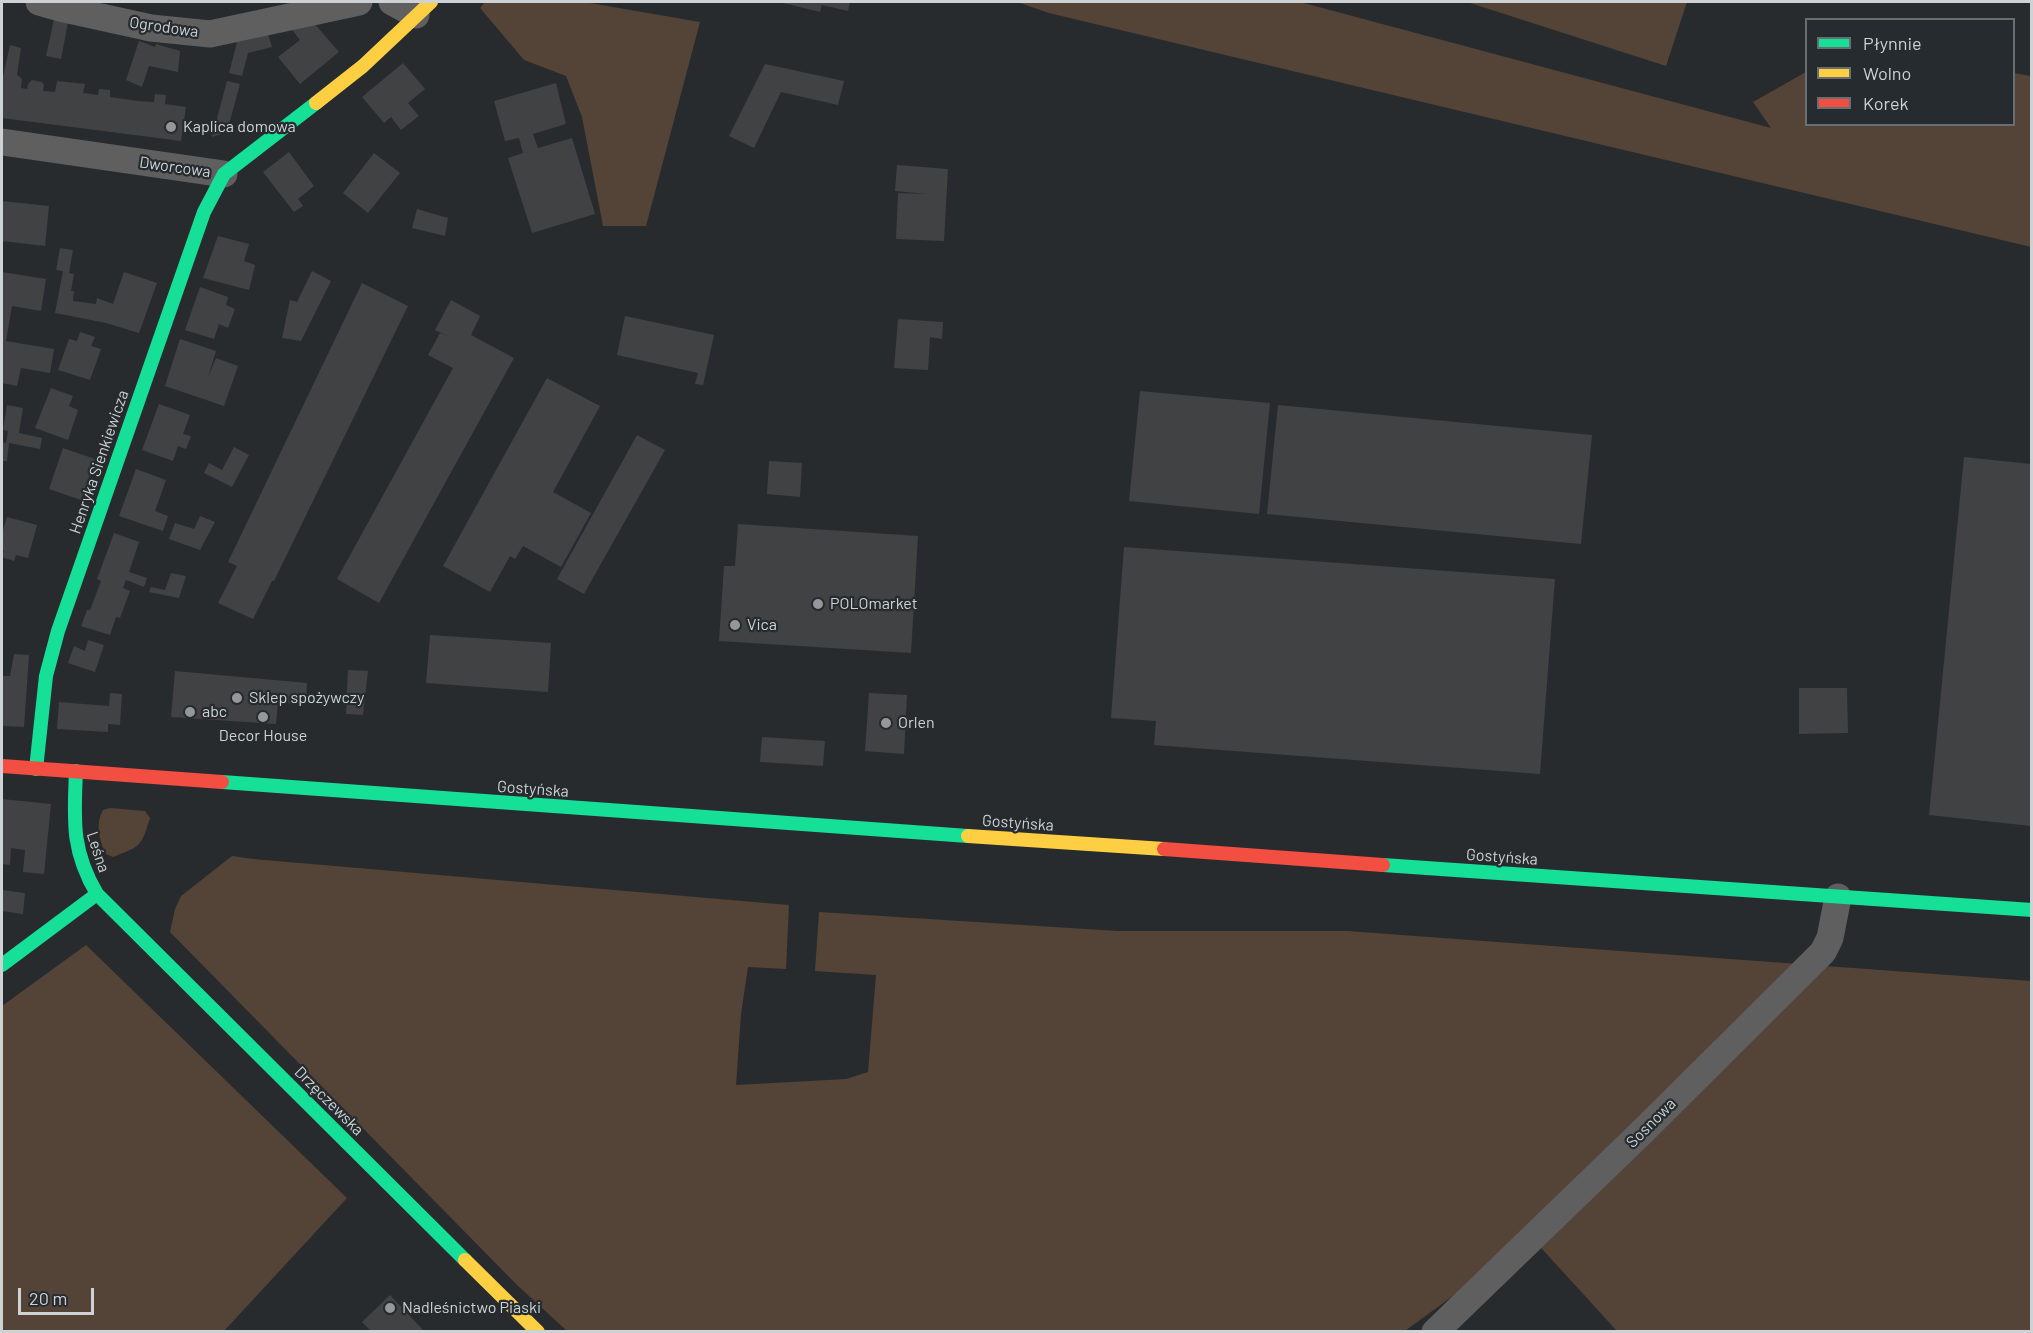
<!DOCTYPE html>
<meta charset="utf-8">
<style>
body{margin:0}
#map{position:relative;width:2033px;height:1333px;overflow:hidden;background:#282b2d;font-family:Barlow,sans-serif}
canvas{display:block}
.frame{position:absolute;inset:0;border:3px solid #ced2d4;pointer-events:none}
.legend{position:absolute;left:1805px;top:18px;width:210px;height:108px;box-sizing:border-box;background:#262b2f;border:2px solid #696e71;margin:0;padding:8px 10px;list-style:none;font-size:18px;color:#ced2d4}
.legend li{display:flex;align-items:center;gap:12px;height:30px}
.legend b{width:30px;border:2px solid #696e71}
.scale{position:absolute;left:18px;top:1288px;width:76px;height:27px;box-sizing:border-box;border:3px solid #ced2d4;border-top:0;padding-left:8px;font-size:18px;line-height:21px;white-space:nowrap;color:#ced2d4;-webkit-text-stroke:4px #262b2f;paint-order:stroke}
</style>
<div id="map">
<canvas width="2033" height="1333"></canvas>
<div class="frame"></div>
<ul class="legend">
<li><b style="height:8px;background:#16e098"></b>Płynnie</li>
<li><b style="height:8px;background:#ffcf43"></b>Wolno</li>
<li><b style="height:8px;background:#f24e42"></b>Korek</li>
</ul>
<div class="scale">20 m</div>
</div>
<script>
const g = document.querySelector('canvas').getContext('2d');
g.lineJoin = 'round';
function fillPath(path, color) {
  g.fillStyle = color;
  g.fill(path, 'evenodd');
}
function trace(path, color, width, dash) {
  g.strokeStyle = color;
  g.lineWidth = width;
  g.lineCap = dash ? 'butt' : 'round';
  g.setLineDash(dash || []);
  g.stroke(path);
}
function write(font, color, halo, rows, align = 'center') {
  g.font = font + ' Barlow,sans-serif';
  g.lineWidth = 4.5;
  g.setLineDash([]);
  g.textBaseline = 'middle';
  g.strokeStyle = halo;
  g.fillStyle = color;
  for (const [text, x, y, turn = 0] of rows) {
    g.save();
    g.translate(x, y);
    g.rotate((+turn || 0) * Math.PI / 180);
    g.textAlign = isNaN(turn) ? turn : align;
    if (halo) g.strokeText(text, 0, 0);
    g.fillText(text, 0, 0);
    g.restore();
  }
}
fillPath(new Path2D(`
 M 485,2 L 584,2 L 700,22 L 646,226 L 603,226 L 582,117 L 566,76 L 524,60 L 480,8 Z
 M 1017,2 L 1300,2 L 1771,128 L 1753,102 L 1806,72 L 1806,124 L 2014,124 L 2014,73 L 2031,76 L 2031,247 L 1049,13 Z
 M 1467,2 L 1687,2 L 1666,66 Z
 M 110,808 L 145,811 L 150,818 C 141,847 141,846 113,857 L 106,854 C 99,840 95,824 103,810 Z
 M 232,856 L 253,859 L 789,905 L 786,969 L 748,967 L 741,1014 L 736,1085 L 846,1079 L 868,1072 L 876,975 L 815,971 L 819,912 L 1117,931 L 1347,931 L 2031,981 L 2031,1331 L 1617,1331 L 1532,1238 L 1405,1331 L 567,1331 L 517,1285 L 170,932 L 175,909 L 181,896 Z
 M 86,945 L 347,1198 L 224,1331 L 2,1331 L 2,1006 Z`), '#544337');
fillPath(new Path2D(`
 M 779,2 L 850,2 L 848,11 L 822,5 L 820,12 Z
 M 54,19 L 68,22 L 61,59 L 46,56 Z
 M 313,22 L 339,52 L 300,84 L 278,57 L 300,40 L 291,28 Z
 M 268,34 L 272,47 L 248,53 L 242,76 L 229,73 L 237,42 Z
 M 139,41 L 155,47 L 156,44 L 180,51 L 178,72 L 149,66 L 142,87 L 126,80 Z
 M 10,45 L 21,48 L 17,75 L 22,79 L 21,88 L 27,89 L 28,84 L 32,80 L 42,82 L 44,85 L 43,91 L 55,92 L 57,81 L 85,84 L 83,93 L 98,95 L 99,89 L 110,90 L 110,97 L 138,101 L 154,102 L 155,94 L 166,95 L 165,104 L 186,107 L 181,141 L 2,118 L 2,77 L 3,77 Z
 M 403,63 L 425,89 L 408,103 L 419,116 L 401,130 L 391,117 L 384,123 L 362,97 Z
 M 765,64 L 844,81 L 838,105 L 781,92 L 754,148 L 729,136 Z
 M 227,81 L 240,84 L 227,132 L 212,137 Z
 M 556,83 L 566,124 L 533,134 L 538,148 L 572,138 L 595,214 L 532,233 L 508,158 L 523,153 L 519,138 L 505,141 L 494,101 Z
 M 289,152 L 314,186 L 298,199 L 303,206 L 294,212 L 263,172 Z
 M 374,153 L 400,173 L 368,213 L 343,193 Z
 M 897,165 L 948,169 L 944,241 L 896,239 L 898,193 L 928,194 L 895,191 Z
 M 2,201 L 49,206 L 45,246 L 2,241 Z
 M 417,209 L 448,218 L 445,236 L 412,228 Z
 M 218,236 L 249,244 L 244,261 L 255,265 L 249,290 L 203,278 Z
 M 60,248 L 73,250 L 69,273 L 74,274 L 71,291 L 74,291 L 73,301 L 96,304 L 97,298 L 113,304 L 124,272 L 157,283 L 139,333 L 106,323 L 55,313 L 63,271 L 56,270 Z
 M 312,271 L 331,281 L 301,341 L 282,338 L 290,300 L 297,302 Z
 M 2,272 L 46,279 L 41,311 L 12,306 L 6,341 L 54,349 L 50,373 L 21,368 L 17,386 L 2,383 Z
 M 362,283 L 408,306 L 274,581 L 272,581 L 253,619 L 218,603 L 237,566 L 228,562 Z
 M 200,287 L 228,297 L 226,305 L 235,309 L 228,328 L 219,324 L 214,339 L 185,330 Z
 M 451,300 L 480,316 L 471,335 L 514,358 L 379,603 L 337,579 L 453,368 L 428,355 L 440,333 L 450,337 L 435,330 Z
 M 625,316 L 714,335 L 703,385 L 695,384 L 698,373 L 617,355 Z
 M 898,319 L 943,322 L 942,339 L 930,337 L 928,370 L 894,368 Z
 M 80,332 L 95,337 L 91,346 L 101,349 L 90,380 L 58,370 L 69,339 L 77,341 Z
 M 180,339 L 216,351 L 208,377 L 216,358 L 238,366 L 224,406 L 165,386 Z
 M 547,378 L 600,406 L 553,492 L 591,513 L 561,567 L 523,546 L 515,559 L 510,556 L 490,592 L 443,566 Z
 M 51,388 L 73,396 L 69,406 L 78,410 L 68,440 L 35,428 Z
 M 1140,391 L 1270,403 L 1259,514 L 1129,501 Z
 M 159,404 L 190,415 L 183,434 L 191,436 L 186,449 L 178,446 L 173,461 L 142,450 Z
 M 7,405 L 23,408 L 19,433 L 42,438 L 40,449 L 9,443 L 7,461 L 2,461 L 2,442 L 6,443 L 8,431 L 3,430 Z
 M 1278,405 L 1592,435 L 1581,544 L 1267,514 Z
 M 637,435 L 665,450 L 584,594 L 557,579 Z
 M 234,447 L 249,455 L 232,487 L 204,473 L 209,463 L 222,470 Z
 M 63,448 L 95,459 L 81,500 L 49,489 Z
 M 1964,457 L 2031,464 L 2031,826 L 1929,815 Z
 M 769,461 L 802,463 L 800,497 L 767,494 Z
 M 136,469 L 166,480 L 155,511 L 168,516 L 163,531 L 119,516 Z
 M 200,516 L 215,522 L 200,550 L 169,539 L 175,523 L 194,529 Z
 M 7,517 L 37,525 L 28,558 L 16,555 L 14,561 L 2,557 L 4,551 L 2,550 L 2,533 Z
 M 738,524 L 918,536 L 911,653 L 719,641 L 724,566 L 735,566 Z
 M 114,533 L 139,542 L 129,572 L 147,578 L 144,587 L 126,580 L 123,588 L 130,591 L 120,618 L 116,617 L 110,635 L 81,626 L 87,610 L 90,610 L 101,581 L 97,579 Z
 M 1124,547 L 1555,579 L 1540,774 L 1154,745 L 1156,721 L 1111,718 Z
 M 171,573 L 186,576 L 179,598 L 149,592 L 151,587 L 165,590 Z
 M 430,635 L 551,643 L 548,692 L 426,683 Z
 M 88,640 L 104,645 L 95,672 L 68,663 L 74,646 L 85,651 Z
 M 14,654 L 29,655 L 24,727 L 2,726 L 2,676 L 10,676 Z
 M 348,670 L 368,671 L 363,715 L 346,714 Z
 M 175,671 L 307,683 L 306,705 L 278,702 L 276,724 L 171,717 Z
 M 1799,688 L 1847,688 L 1848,733 L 1799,734 Z
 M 110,693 L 122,694 L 120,725 L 108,724 L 108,732 L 57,729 L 59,702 L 109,706 Z
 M 869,693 L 907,695 L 904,754 L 865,751 Z
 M 762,737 L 825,741 L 823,766 L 760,762 Z
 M 2,799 L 51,804 L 44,874 L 23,872 L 25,850 L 11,848 L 10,865 L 2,864 Z
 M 2,890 L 25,893 L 23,914 L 2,911 Z
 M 390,1295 L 425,1332 L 372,1332 L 362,1322 Z`), '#404244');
trace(new Path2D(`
 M 39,2 L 60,8 L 151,28 L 210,34 L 359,2
 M 392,2 L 416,15
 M 2,142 L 224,174
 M 1435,1332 L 1643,1131 L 1823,952 L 1830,938 L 1838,897`), '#5f5f5f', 27);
trace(new Path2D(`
 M 36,769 L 46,676 L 58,631 L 204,212 L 224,174 L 316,103
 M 76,771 C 74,820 71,850 97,894 L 465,1260
 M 222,782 L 968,836
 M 1383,865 L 2032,910
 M 2,965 L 97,894`), '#16e098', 14);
trace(new Path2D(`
 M 316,103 L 363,66 L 431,2
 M 968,836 L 1164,849
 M 465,1260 L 538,1332`), '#ffcf43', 14);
trace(new Path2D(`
 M 2,766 L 222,782
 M 1164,849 L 1383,865`), '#f24e42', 14);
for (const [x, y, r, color] of [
 [171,127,6,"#94989a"],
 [818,604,6,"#94989a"],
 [735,625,6,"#94989a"],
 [237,698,6,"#94989a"],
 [190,712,6,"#94989a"],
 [263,717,6,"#94989a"],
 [886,723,6,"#94989a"],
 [390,1308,6,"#94989a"]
]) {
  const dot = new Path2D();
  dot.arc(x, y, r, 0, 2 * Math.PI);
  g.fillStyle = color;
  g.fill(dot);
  trace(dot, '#262b2f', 2);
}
write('16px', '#ced2d4', '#262b2f', [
 ["Ogrodowa",164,27,8],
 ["Dworcowa",175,167,8],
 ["Henryka Sienkiewicza",99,462,-71],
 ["Gostyńska",533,789,4],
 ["Gostyńska",1018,823,4],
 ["Leśna",98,852,72],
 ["Gostyńska",1502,857,4],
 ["Drzęczewska",329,1101,45],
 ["Sosnowa",1651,1123,-45]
]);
write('16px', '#ced2d4', '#262b2f', [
 ["Kaplica domowa",183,127],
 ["POLOmarket",830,604],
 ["Vica",747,625],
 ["Sklep spożywczy",249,698],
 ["abc",202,712],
 ["Orlen",898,723],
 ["Decor House",263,736,"center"],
 ["Nadleśnictwo Piaski",402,1308]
], 'left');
</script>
